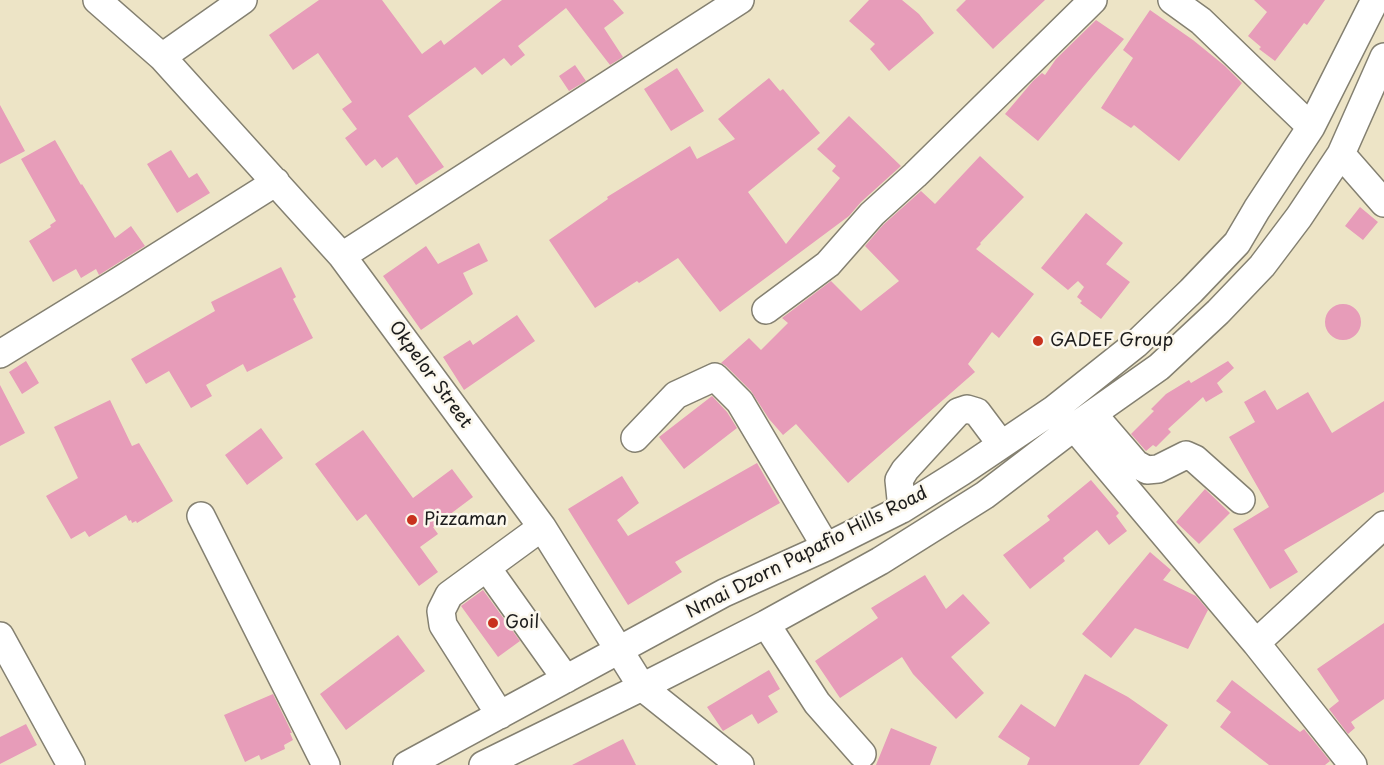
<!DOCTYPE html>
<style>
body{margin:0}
canvas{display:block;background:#ede4c6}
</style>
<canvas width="1384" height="765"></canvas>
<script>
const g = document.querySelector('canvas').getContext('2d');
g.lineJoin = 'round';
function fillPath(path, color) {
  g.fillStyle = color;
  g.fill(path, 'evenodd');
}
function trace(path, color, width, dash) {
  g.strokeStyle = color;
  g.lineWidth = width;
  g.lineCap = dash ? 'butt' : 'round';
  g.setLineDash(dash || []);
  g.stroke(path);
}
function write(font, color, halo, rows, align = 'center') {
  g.font = font + ' "Playpen Sans",sans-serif';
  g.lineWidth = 5;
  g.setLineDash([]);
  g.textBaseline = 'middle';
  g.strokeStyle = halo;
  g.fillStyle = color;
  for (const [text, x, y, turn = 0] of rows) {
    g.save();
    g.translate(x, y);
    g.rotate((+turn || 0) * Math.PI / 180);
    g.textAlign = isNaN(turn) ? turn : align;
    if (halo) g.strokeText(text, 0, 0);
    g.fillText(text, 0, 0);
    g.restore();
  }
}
fillPath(new Path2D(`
 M 319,0 L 382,0 L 422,54 L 441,40 L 444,45 L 502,0 L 613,0 L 624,13 L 604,28 L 623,57 L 610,65 L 566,8 L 518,46 L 525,55 L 511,66 L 504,58 L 482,75 L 475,67 L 408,116 L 444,167 L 416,185 L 397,157 L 382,168 L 375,159 L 366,166 L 345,138 L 357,129 L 342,109 L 352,102 L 318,53 L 293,70 L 269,35 Z
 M 869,0 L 902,0 L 919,14 L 934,33 L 889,71 L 870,49 L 875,44 L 849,21 Z
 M 966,0 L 1045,0 L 993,49 L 956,10 Z
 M 1254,0 L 1325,0 L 1307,25 L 1304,23 L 1275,61 L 1259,49 L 1261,47 L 1248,36 L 1267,12 Z
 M 1150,10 L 1193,40 L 1225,66 L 1242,83 L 1179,161 L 1134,125 L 1131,128 L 1101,108 L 1133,58 L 1123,50 Z
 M 1096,20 L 1124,39 L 1038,141 L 1005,114 L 1033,81 L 1042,73 L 1045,75 L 1056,59 Z
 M 575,65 L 586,81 L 569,91 L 559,76 Z
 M 677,68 L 704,111 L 671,131 L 644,89 Z
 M 769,78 L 780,91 L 783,89 L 820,133 L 748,192 L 786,244 L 840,178 L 832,171 L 836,166 L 817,149 L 849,116 L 901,166 L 861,202 L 849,216 L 720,312 L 678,258 L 639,283 L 637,281 L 595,308 L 549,240 L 608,199 L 607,197 L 690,146 L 697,159 L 735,139 L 718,119 Z
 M 0,105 L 25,151 L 0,164 Z
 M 55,140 L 81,185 L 82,184 L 115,238 L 131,226 L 145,246 L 99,275 L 96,269 L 81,278 L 76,269 L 53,282 L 29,241 L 51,227 L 50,225 L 56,221 L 21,159 Z
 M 171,150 L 189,178 L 197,173 L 210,193 L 177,213 L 147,164 Z
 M 980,156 L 1024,197 L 980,243 L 981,244 L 976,249 L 1034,294 L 999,338 L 992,332 L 968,364 L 975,372 L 848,483 L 796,424 L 783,435 L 769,419 L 751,391 L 726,366 L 721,363 L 749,338 L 761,350 L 788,323 L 782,318 L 831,281 L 861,311 L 899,281 L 865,246 L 883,225 L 921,191 L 935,204 Z
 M 1360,207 L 1378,222 L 1363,240 L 1345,226 Z
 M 1086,213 L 1123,243 L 1106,264 L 1130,282 L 1101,319 L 1080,303 L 1082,301 L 1077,297 L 1084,287 L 1078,281 L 1068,290 L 1041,268 Z
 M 479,243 L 488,261 L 463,273 L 473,294 L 421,330 L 383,276 L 426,246 L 438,264 Z
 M 281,267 L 296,297 L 293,299 L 313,338 L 247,372 L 243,364 L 206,385 L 212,396 L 191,408 L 169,371 L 146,384 L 131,359 L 215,311 L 211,302 Z
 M1325 322a18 18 0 1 1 36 0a18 18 0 1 1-36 0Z
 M 517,315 L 535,341 L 464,390 L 443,357 L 470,340 L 473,345 Z
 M 26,361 L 39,383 L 22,394 L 9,372 Z
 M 1228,361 L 1234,368 L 1217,383 L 1223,392 L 1206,402 L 1203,397 L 1168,429 L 1171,432 L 1156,447 L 1153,445 L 1146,451 L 1131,434 L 1154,411 L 1151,409 L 1166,394 L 1189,380 L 1191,383 Z
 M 0,385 L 25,433 L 0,446 Z
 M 1265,390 L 1277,410 L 1308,392 L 1332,433 L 1384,401 L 1384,492 L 1284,550 L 1298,572 L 1270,589 L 1233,529 L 1269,507 L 1229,437 L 1255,422 L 1244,402 Z
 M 712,396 L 727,412 L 737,428 L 684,469 L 659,437 Z
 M 110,400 L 132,446 L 139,443 L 173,501 L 137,523 L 136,521 L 132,523 L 131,520 L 129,521 L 126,515 L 89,537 L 85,531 L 71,539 L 46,496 L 78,478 L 54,427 Z
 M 261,428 L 283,458 L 247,485 L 225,455 Z
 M 363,430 L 413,498 L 452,469 L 473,497 L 433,527 L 438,534 L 420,547 L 438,572 L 419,586 L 366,514 L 357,521 L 315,464 Z
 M 757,463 L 780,503 L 675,562 L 682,572 L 628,605 L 568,509 L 622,476 L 639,503 L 617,520 L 628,536 Z
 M 1091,480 L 1119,513 L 1116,516 L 1127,531 L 1109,545 L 1097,530 L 1063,558 L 1065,561 L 1030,589 L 1003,555 L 1050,520 L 1047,516 Z
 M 1205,489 L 1230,513 L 1199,544 L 1176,522 Z
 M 1150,552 L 1171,570 L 1163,580 L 1196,596 L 1208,610 L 1188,649 L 1135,628 L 1111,658 L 1082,634 Z
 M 925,575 L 946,609 L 963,594 L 990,623 L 951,657 L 984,693 L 956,719 L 913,674 L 902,657 L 840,698 L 815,661 L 878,618 L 871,608 Z
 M 483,590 L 520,641 L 498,657 L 461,606 Z
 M 1384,623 L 1384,699 L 1351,722 L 1355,728 L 1348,734 L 1329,709 L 1339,701 L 1317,669 Z
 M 398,635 L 425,671 L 346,730 L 320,694 Z
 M 769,670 L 780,689 L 768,696 L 778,712 L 758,724 L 752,714 L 723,731 L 707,707 Z
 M 1085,674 L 1128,697 L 1168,725 L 1139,765 L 1027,765 L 1030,758 L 998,737 L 1021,704 L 1055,727 Z
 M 1232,680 L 1300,732 L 1304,729 L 1330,761 L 1325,765 L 1269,765 L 1220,727 L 1231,712 L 1216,701 Z
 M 273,694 L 292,733 L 290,733 L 293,740 L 284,745 L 285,749 L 261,760 L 259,755 L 245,762 L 224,715 Z
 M 26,724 L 37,745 L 0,764 L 0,737 Z
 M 891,728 L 937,747 L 930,765 L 876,765 Z
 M 623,739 L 636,765 L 572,765 Z`), '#e79cb9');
const minor = new Path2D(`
 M 97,0 L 162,57 L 342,256 L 542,527 L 642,687 L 740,765
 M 1172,0 L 1201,21 L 1311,127
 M 162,57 L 243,0
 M 1341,154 L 1384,203
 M 342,256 L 740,0
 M 766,310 L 828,264 L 872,214 L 915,175 L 1093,0
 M 0,354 L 119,281 L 276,182
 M 1093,414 L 1136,464 L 1147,470 L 1158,469 L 1186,455 L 1195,459 L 1241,500
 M 1074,427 L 1256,643 L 1353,765
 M 635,438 L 676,395 L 715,377 L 740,402 L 826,547
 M 902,509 L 899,480 L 905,470 L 958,412 L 967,409 L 977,412 L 1001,444
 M 201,516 L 326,765
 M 487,568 L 566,679
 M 766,624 L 817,703 L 862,754
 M 0,636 L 71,765
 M 1256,643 L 1384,525
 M 500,715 L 443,625 L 441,611 L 449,595 L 542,527
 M 407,765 L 724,593 L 826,547 L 902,509 L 961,472 L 1053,410 L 1136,344 L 1191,291 L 1237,243 L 1257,209 L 1311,127 L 1375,0
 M 483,765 L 642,687 L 766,624 L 880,561 L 985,495 L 1074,427 L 1159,367 L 1218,312 L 1262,266 L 1299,217 L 1341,154 L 1384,57`);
trace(minor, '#848071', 30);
trace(minor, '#fff', 27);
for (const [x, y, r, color] of [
 [1038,341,6,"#c8321e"],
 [412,520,6,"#c8321e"],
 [493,623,6,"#c8321e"]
]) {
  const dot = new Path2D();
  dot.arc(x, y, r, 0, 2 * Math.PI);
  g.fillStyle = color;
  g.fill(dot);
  trace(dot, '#fbf7ec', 2);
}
write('18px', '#1c1c1c', '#fbf7ec', [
 ["GADEF Group",1050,341],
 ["Pizzaman",424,520],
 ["Goil",505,623]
], 'left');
write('18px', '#1c1c1c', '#fbf7ec', [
 ["Okpelor Street",430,375,54],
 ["Nmai Dzorn Papafio Hills Road",807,553,-27]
]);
</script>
